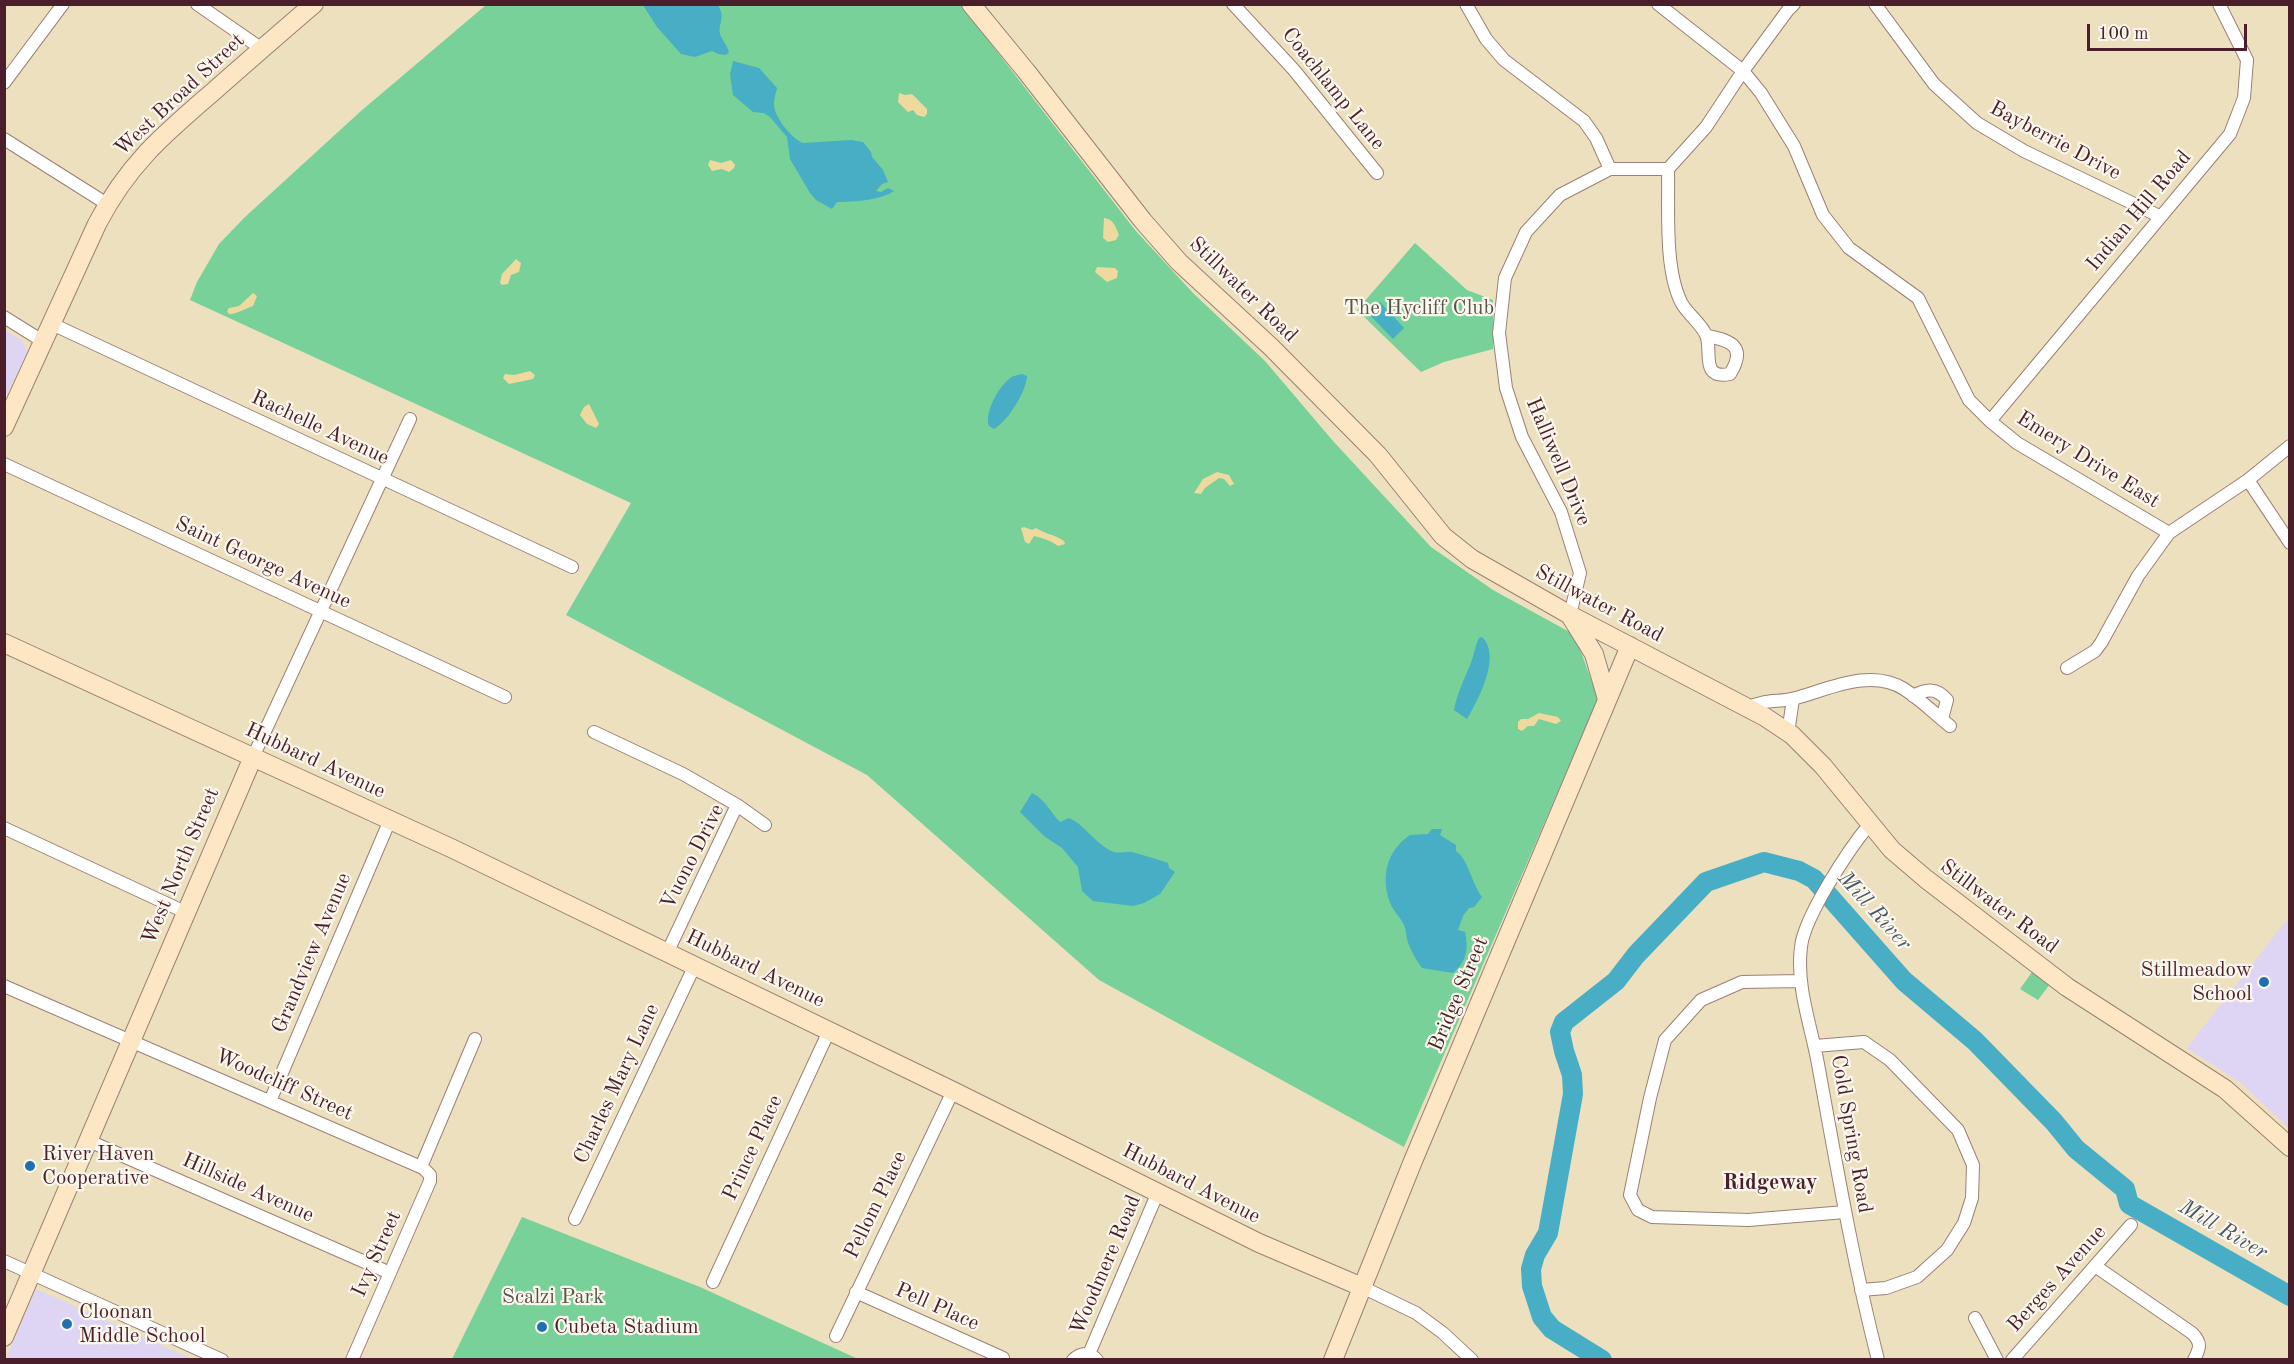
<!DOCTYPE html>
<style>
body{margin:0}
#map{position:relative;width:2294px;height:1364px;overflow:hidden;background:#ece0bf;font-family:"Old Standard TT",serif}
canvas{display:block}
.frame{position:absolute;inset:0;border:6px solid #4a1f2b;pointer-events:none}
.scale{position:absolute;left:2087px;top:24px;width:160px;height:27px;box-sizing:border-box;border:3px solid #4a1f2b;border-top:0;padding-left:8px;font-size:18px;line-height:21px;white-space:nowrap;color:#4a1f2b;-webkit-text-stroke:4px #fbf7ec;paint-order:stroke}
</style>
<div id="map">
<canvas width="2294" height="1364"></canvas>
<div class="frame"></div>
<div class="scale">100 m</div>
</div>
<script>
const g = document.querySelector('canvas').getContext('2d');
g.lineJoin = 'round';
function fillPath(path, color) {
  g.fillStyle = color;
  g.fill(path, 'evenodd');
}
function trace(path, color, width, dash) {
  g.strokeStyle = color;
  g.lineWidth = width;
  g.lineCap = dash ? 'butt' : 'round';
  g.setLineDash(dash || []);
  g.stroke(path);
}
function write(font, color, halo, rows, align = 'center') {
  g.font = font + ' "Old Standard TT",serif';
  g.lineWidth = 4.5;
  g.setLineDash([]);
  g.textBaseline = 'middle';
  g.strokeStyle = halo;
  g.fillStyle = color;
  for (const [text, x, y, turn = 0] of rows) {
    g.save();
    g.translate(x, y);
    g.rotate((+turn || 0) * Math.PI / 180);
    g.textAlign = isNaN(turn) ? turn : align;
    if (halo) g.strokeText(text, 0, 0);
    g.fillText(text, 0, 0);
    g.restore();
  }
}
fillPath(new Path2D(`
 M 5,330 L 23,342 L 27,353 L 5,398 Z
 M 2289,917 L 2289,1128 L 2241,1083 L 2187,1048 Z
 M 36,1289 L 192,1359 L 6,1359 Z`), '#ded5f5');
fillPath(new Path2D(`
 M 486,5 L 961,5 L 1135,230 L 1193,293 L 1265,361 L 1333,441 L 1431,547 L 1493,590 L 1575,635 L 1598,699 L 1404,1147 L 1099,980 L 867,775 L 566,615 L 631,503 L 190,300 L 197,282 L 219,244 L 245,217 L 361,111 Z
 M 1415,243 L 1467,290 L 1493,300 L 1493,349 L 1444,362 L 1421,372 L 1357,310 Z
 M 2032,972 L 2050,984 L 2038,1000 L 2020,989 Z
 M 522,1217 L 700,1287 L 858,1359 L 452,1359 Z`), '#77d198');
fillPath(new Path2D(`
 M 899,93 L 905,95 L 912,94 L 927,109 L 927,114 L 924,117 L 917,115 L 913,110 L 908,112 L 898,102 Z
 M 710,160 L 721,163 L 731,160 L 735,165 L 734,168 L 729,172 L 722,169 L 712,171 L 708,165 Z
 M 1104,218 C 1114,219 1116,228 1119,235 L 1116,240 L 1108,242 L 1103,238 Z
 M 516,259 L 521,263 L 519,272 L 511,275 L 508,284 L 502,285 L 500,283 L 502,274 Z
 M 1097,267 L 1115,268 L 1118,271 L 1117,278 L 1107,282 L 1095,272 Z
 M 253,293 L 257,296 L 253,306 C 246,308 235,315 229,314 L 227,311 L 229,308 L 239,306 Z
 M 530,371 L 535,375 L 533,379 L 509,384 L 503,378 L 505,374 L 514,375 Z
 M 589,404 L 599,424 L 596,428 L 587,424 L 580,415 L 584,407 Z
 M 1217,472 L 1229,475 L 1234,484 L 1230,486 L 1224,479 L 1219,478 L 1205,488 L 1201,494 L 1194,493 L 1203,479 Z
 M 1024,527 L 1032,530 L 1036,528 C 1045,534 1056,535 1064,541 L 1065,544 L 1058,546 C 1050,540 1042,538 1034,536 L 1029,544 L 1025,542 L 1021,528 Z
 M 1539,713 L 1558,717 L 1561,721 L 1556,724 L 1539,719 L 1534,726 L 1528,726 L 1522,731 L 1518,729 L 1518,722 L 1521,719 L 1528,719 Z`), '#eeda9e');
fillPath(new Path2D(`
 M 643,5 L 718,5 C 726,19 718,22 720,34 C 722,40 727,45 729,52 L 726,55 L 718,54 L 712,51 L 695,57 L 681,54 L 657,27 Z
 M 733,61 L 759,68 L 777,88 C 776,93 774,98 774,103 C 773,116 792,139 803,143 L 851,140 L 863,142 L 871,152 L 872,157 L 883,170 L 888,182 L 882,184 L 876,191 L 881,192 L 888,188 L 894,191 C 882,200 852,202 837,202 L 832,209 L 816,200 L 810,193 L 790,159 L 787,137 L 770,117 L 764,113 L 753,112 L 733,95 L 730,74 Z
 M 1380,302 L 1404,328 L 1393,339 L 1368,313 Z
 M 1022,374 L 1027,376 C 1026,392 1008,421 994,429 L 989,426 C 984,413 998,388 1009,379 C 1012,376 1018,375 1022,374 Z
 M 1482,637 C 1502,656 1478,700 1467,719 L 1454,710 C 1457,694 1464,680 1470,665 C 1474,656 1475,646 1479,638 Z
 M 1032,793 C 1046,800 1049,811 1060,822 L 1069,818 C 1083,823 1097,846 1114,852 C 1120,854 1127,851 1132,852 C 1144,855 1156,859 1168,863 L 1169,868 L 1175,872 L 1160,894 L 1144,903 L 1133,906 L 1093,901 L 1082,891 L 1078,867 L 1062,848 L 1044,836 L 1020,812 Z
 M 1432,829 L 1442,829 L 1440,835 L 1456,845 L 1456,851 C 1468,859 1472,884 1482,897 L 1474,907 L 1469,908 L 1463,916 L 1458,930 L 1465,932 C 1469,950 1466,962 1453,973 L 1422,968 C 1415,958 1410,950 1407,939 C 1406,934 1406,929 1404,925 C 1401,918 1394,912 1391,905 C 1380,879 1386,851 1410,835 L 1428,834 Z`), '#47aec6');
trace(new Path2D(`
 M 1602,1360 L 1552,1329 L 1542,1317 L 1532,1286 L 1531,1269 L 1535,1255 L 1548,1233 L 1573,1094 L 1572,1075 L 1564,1051 L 1560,1032 L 1564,1022 L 1616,981 L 1636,955 L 1706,882 L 1764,862 L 1799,871 L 1814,879 L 1904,981 L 1975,1041 L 2054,1122 L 2076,1149 L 2125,1189 L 2129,1204 L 2290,1296`), '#47aec6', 20);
const street = new Path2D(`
 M 197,4 L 262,49
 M 1233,4 L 1294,70 L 1377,173
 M 1466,4 L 1486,39 L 1504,60 L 1584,121 L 1596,138 L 1610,169
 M 1658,4 L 1743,71 L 1761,93 L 1794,146 L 1823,215 L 1849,248 L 1918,298 L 1969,400 L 1990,421 L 2017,443 L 2169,533
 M 1875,4 L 1934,84 L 1977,123 L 2024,151 L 2159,216
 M 4,83 L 63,4
 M 4,139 L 107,204
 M 1668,169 C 1669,208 1664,267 1681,302 C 1687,314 1701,323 1706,335 C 1713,350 1699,380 1730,374 C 1747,347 1731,340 1707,336
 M 4,317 L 44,342
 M 52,324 L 572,567
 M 1990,421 L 2230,134 L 2244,98 L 2247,60 L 2219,4
 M 4,464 L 505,697
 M 2248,480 L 2290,543
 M 1570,615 L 1580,573 L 1561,512 L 1522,437 L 1506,388 L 1499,333 L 1505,278 L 1526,232 L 1560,195 L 1610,169 L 1668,169 L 1706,127 L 1743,71 L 1788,10 L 1794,4
 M 2067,668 L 2095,651 L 2101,643 L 2138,576 L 2169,533 L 2248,480 L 2290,446
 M 1913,696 C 1926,689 1936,687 1947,700 L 1942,719
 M 1747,708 C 1768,698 1778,703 1796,698 C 1829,689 1871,668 1904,689 C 1920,699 1935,714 1950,726
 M 594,732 L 683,774 L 737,805
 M 1788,733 L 1793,699
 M 253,757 L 410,419
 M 1869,825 C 1849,849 1804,917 1801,947 C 1796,987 1811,1025 1818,1064 C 1836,1163 1853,1262 1878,1360
 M 4,828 L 185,912
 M 668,951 L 737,805 L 765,825
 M 1800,981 L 1742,982 L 1701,1000 L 1665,1040 L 1650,1098 L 1630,1195 L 1638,1210 L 1652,1217 L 1748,1220 L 1845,1212
 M 4,986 L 423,1168 L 430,1175 L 430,1181 L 352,1360
 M 1815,1046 L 1864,1042 L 1890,1060 L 1958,1130 L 1973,1165 L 1972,1198 L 1964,1223 L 1947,1250 L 1917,1277 L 1886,1288 L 1861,1290
 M 270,1101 L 390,820
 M 89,1141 L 390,1273
 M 421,1167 L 475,1039
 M 575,1219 L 695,965
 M 4,1261 L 222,1360
 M 2095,1266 L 2192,1333 C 2202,1343 2200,1348 2194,1360
 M 713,1282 L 829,1031
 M 1362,1287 L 1416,1313 L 1443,1333 L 1472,1360
 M 856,1292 L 1003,1358
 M 1975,1318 L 1997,1360
 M 836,1336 L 953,1091
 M 1089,1354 L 1158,1192
 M 1073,1360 C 1081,1352 1090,1352 1097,1360
 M 2012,1360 L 2131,1225`);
const secondary = new Path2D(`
 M 971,4 L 1026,71 L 1143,221 L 1179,262 L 1271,347 L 1378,455 L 1443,536 L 1472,559 L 1570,615 L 1765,717 L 1792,735 L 1823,766 L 1892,850 L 1926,879 L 2067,987 L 2225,1089 L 2290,1147
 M 4,427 L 97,224 C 128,164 164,134 214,91 C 247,62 280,33 314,4
 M 1571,617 L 1594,654 L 1607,699
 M 4,643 L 451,848 L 953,1091 L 1259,1243 L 1362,1287
 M 4,1337 L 253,757
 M 1333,1360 L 1413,1161 L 1630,646`);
trace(street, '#9b8075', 14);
trace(secondary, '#9b8075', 20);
trace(street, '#fff', 12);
trace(secondary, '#fce6c4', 18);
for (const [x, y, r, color] of [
 [2264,982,6,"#1f6fb2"],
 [30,1166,6,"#1f6fb2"],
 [67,1324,6,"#1f6fb2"],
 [542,1327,6,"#1f6fb2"]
]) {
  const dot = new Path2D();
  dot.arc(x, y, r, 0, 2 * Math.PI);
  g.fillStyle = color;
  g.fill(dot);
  trace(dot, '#fbf7ec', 2);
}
write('21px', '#4a1f2b', '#fbf7ec', [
 ["Coachlamp Lane",1333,89,51],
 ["West Broad Street",180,95,-43],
 ["Bayberrie Drive",2055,141,28],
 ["Indian Hill Road",2139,211,-50],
 ["Stillwater Road",1243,290,44],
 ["Rachelle Avenue",320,428,25],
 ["Emery Drive East",2088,460,32],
 ["Halliwell Drive",1558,462,67],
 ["Saint George Avenue",263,563,25],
 ["Stillwater Road",1599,604,28],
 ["Hubbard Avenue",315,761,25],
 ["Vuono Drive",693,857,-63],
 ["West North Street",181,866,-67],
 ["Stillwater Road",1999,907,37],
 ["Grandview Avenue",312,953,-67],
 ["Hubbard Avenue",755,969,26],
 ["Bridge Street",1459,994,-67],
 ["Charles Mary Lane",617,1084,-65],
 ["Woodcliff Street",284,1085,24],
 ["Cold Spring Road",1851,1134,80],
 ["Prince Place",753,1148,-65],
 ["Hubbard Avenue",1191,1184,27],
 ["Hillside Avenue",248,1188,24],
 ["Pellom Place",876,1205,-64],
 ["Ivy Street",377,1254,-66],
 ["Woodmere Road",1106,1265,-67],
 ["Berges Avenue",2057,1279,-48],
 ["Pell Place",937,1307,24]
]);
write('21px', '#58544c', '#fbf7ec', [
 ["The Hycliff Club",1419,308],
 ["Scalzi Park",553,1297]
]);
write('21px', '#4a1f2b', '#fbf7ec', [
 ["Stillmeadow",2252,970,"right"],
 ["School",2252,994,"right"],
 ["River Haven",42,1154],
 ["Cooperative",42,1178],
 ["Cloonan",79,1312],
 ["Middle School",79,1336],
 ["Cubeta Stadium",554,1327]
], 'left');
write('italic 22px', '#495869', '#fbf7ec', [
 ["Mill River",1874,911,48],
 ["Mill River",2223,1230,30]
]);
write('bold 22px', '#4a1f2b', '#fbf7ec', [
 ["Ridgeway",1770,1183]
]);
</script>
